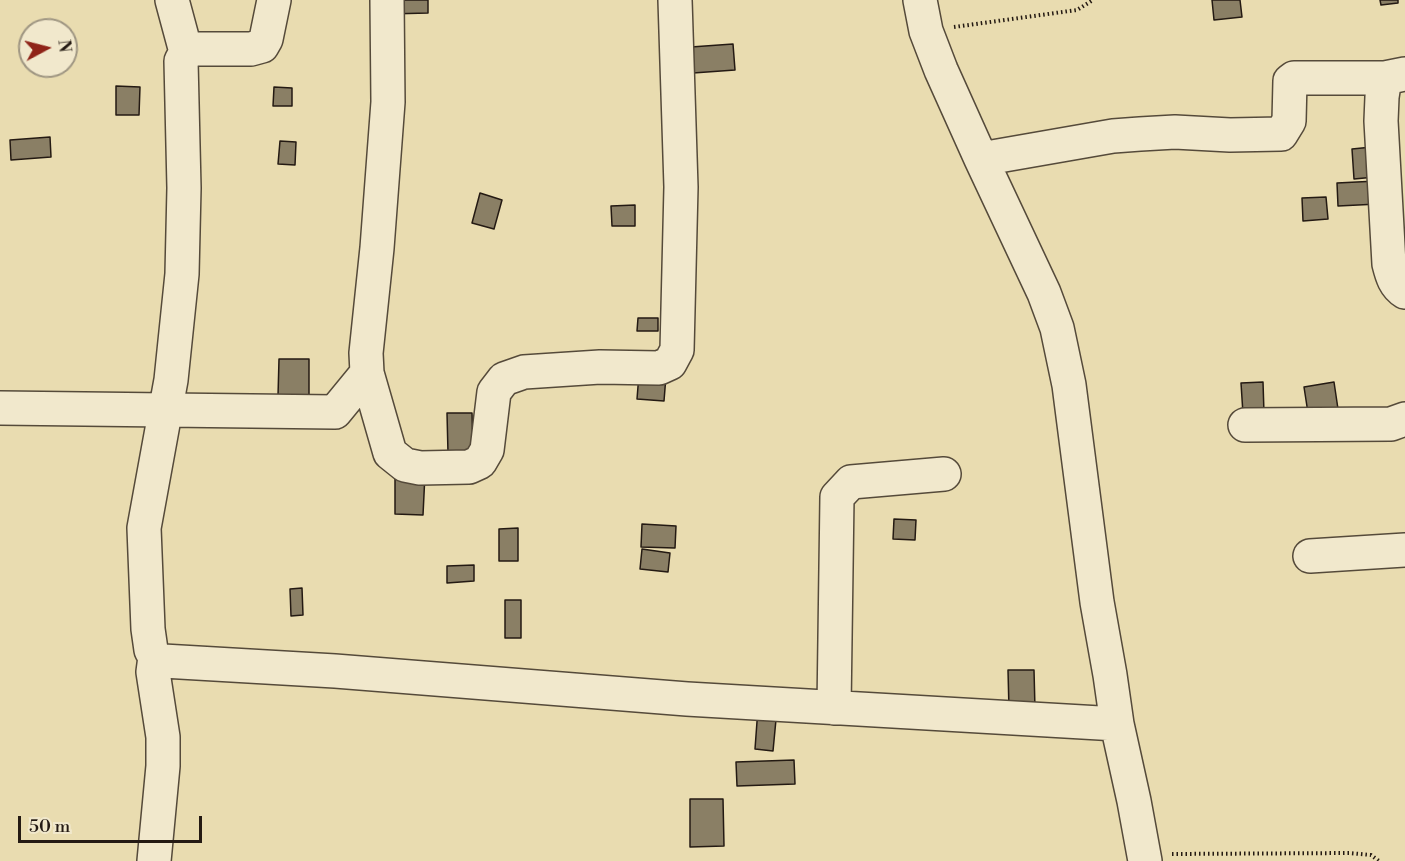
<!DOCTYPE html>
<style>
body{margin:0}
#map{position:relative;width:1405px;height:861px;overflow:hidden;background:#e9dcb0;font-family:"Libre Bodoni",serif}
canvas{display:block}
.north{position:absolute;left:18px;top:18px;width:60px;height:60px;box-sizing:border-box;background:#f1e8cc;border:2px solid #9f9682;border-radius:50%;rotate:83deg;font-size:16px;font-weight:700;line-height:24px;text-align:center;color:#241a13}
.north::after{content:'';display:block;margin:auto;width:21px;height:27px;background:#8f2418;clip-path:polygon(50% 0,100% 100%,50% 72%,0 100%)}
.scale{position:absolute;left:18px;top:816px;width:184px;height:27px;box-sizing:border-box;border:3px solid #241a13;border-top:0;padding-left:8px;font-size:18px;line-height:21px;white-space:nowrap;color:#241a13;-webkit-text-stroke:4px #f1e8cc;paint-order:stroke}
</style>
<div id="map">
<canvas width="1405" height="861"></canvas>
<div class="north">N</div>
<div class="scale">50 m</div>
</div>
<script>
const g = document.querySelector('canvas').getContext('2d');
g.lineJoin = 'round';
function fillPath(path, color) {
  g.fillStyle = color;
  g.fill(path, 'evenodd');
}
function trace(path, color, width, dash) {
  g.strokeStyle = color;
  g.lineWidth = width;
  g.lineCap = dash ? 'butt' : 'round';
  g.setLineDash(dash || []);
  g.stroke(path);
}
const building = new Path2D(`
 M 389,0 L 428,0 L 428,13 L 389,14 Z
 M 1212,0 L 1240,0 L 1242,17 L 1214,20 Z
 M 1380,0 L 1398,0 L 1398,3 L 1381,5 Z
 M 733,44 L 735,70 L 693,73 L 691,47 Z
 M 116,86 L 140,87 L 139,115 L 116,115 Z
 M 274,87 L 292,88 L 292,106 L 273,106 Z
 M 50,137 L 51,157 L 11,160 L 10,140 Z
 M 280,141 L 296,142 L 295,165 L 278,164 Z
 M 1372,147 L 1375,177 L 1354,179 L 1352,149 Z
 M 1377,181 L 1378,204 L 1338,206 L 1337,183 Z
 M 480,193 L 502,200 L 494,229 L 472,223 Z
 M 1326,197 L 1328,219 L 1303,221 L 1302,198 Z
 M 635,205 L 635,226 L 612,226 L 611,206 Z
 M 638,318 L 658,318 L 658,331 L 637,331 Z
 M 279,359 L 309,359 L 309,397 L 278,396 Z
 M 639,374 L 666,376 L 664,401 L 637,399 Z
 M 1263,382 L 1264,413 L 1243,414 L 1241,383 Z
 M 1334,382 L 1338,409 L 1308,413 L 1304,387 Z
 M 447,413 L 472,413 L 473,452 L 448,453 Z
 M 395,473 L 425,474 L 423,515 L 395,514 Z
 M 894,519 L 916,520 L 915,540 L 893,539 Z
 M 642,524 L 676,526 L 675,548 L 641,547 Z
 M 518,528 L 518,561 L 499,561 L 499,529 Z
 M 642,549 L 670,553 L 668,572 L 640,569 Z
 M 474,565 L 474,581 L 447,583 L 447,566 Z
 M 302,588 L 303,615 L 291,616 L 290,589 Z
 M 505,600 L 521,600 L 521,638 L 505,638 Z
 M 1008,670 L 1034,670 L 1035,709 L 1009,710 Z
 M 758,708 L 777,709 L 773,751 L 755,749 Z
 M 794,760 L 795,784 L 737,786 L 736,762 Z
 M 690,799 L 723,799 L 724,846 L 690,847 Z`);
fillPath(building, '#8a7f65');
trace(building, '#241a13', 1.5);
const minor = new Path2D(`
 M 172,0 L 186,52
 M 274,0 L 266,39 L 262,46 L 251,49 L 196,49 L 186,52 L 181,61 L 184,188 L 182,274 L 171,380 L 144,528 L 148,629 L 151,650 L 155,657 L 163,661 L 335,671 L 687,699 L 1117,724
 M 387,0 L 388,102 L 377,248 L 366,353 L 367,373 L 390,453 L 405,465 L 420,468 L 469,467 L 480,462 L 487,450 L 494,392 L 504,379 L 524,372 L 600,367 L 659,368 L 670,363 L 677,350 L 681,187 L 675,0
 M 920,0 L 926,31 L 941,70 L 981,159 L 1044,293 L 1057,328 L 1069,385 L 1097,602 L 1110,675 L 1117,724 L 1134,801 L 1145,861
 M 1405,74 L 1385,78 L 1382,97 L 1381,121 L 1389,264 C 1392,276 1395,286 1405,292
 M 981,159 L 1113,136 L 1140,134 L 1175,132 L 1230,135 L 1281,134 L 1289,121 L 1290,81 L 1294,78 L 1385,78
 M 0,408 L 335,412 L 367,373
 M 1245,425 L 1391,424 L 1405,419
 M 1310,556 L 1405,550
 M 834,708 L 837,497 L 851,482 L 944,474
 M 154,861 L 163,766 L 163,737 L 153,672 L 155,657`);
trace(minor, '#554a3a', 36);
trace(new Path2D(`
 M 954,27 L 1077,10 L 1093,0
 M 1172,854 L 1349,853 L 1371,855 L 1379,861`), '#241a13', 4, [1.5, 3]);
trace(minor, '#f1e8cc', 33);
</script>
